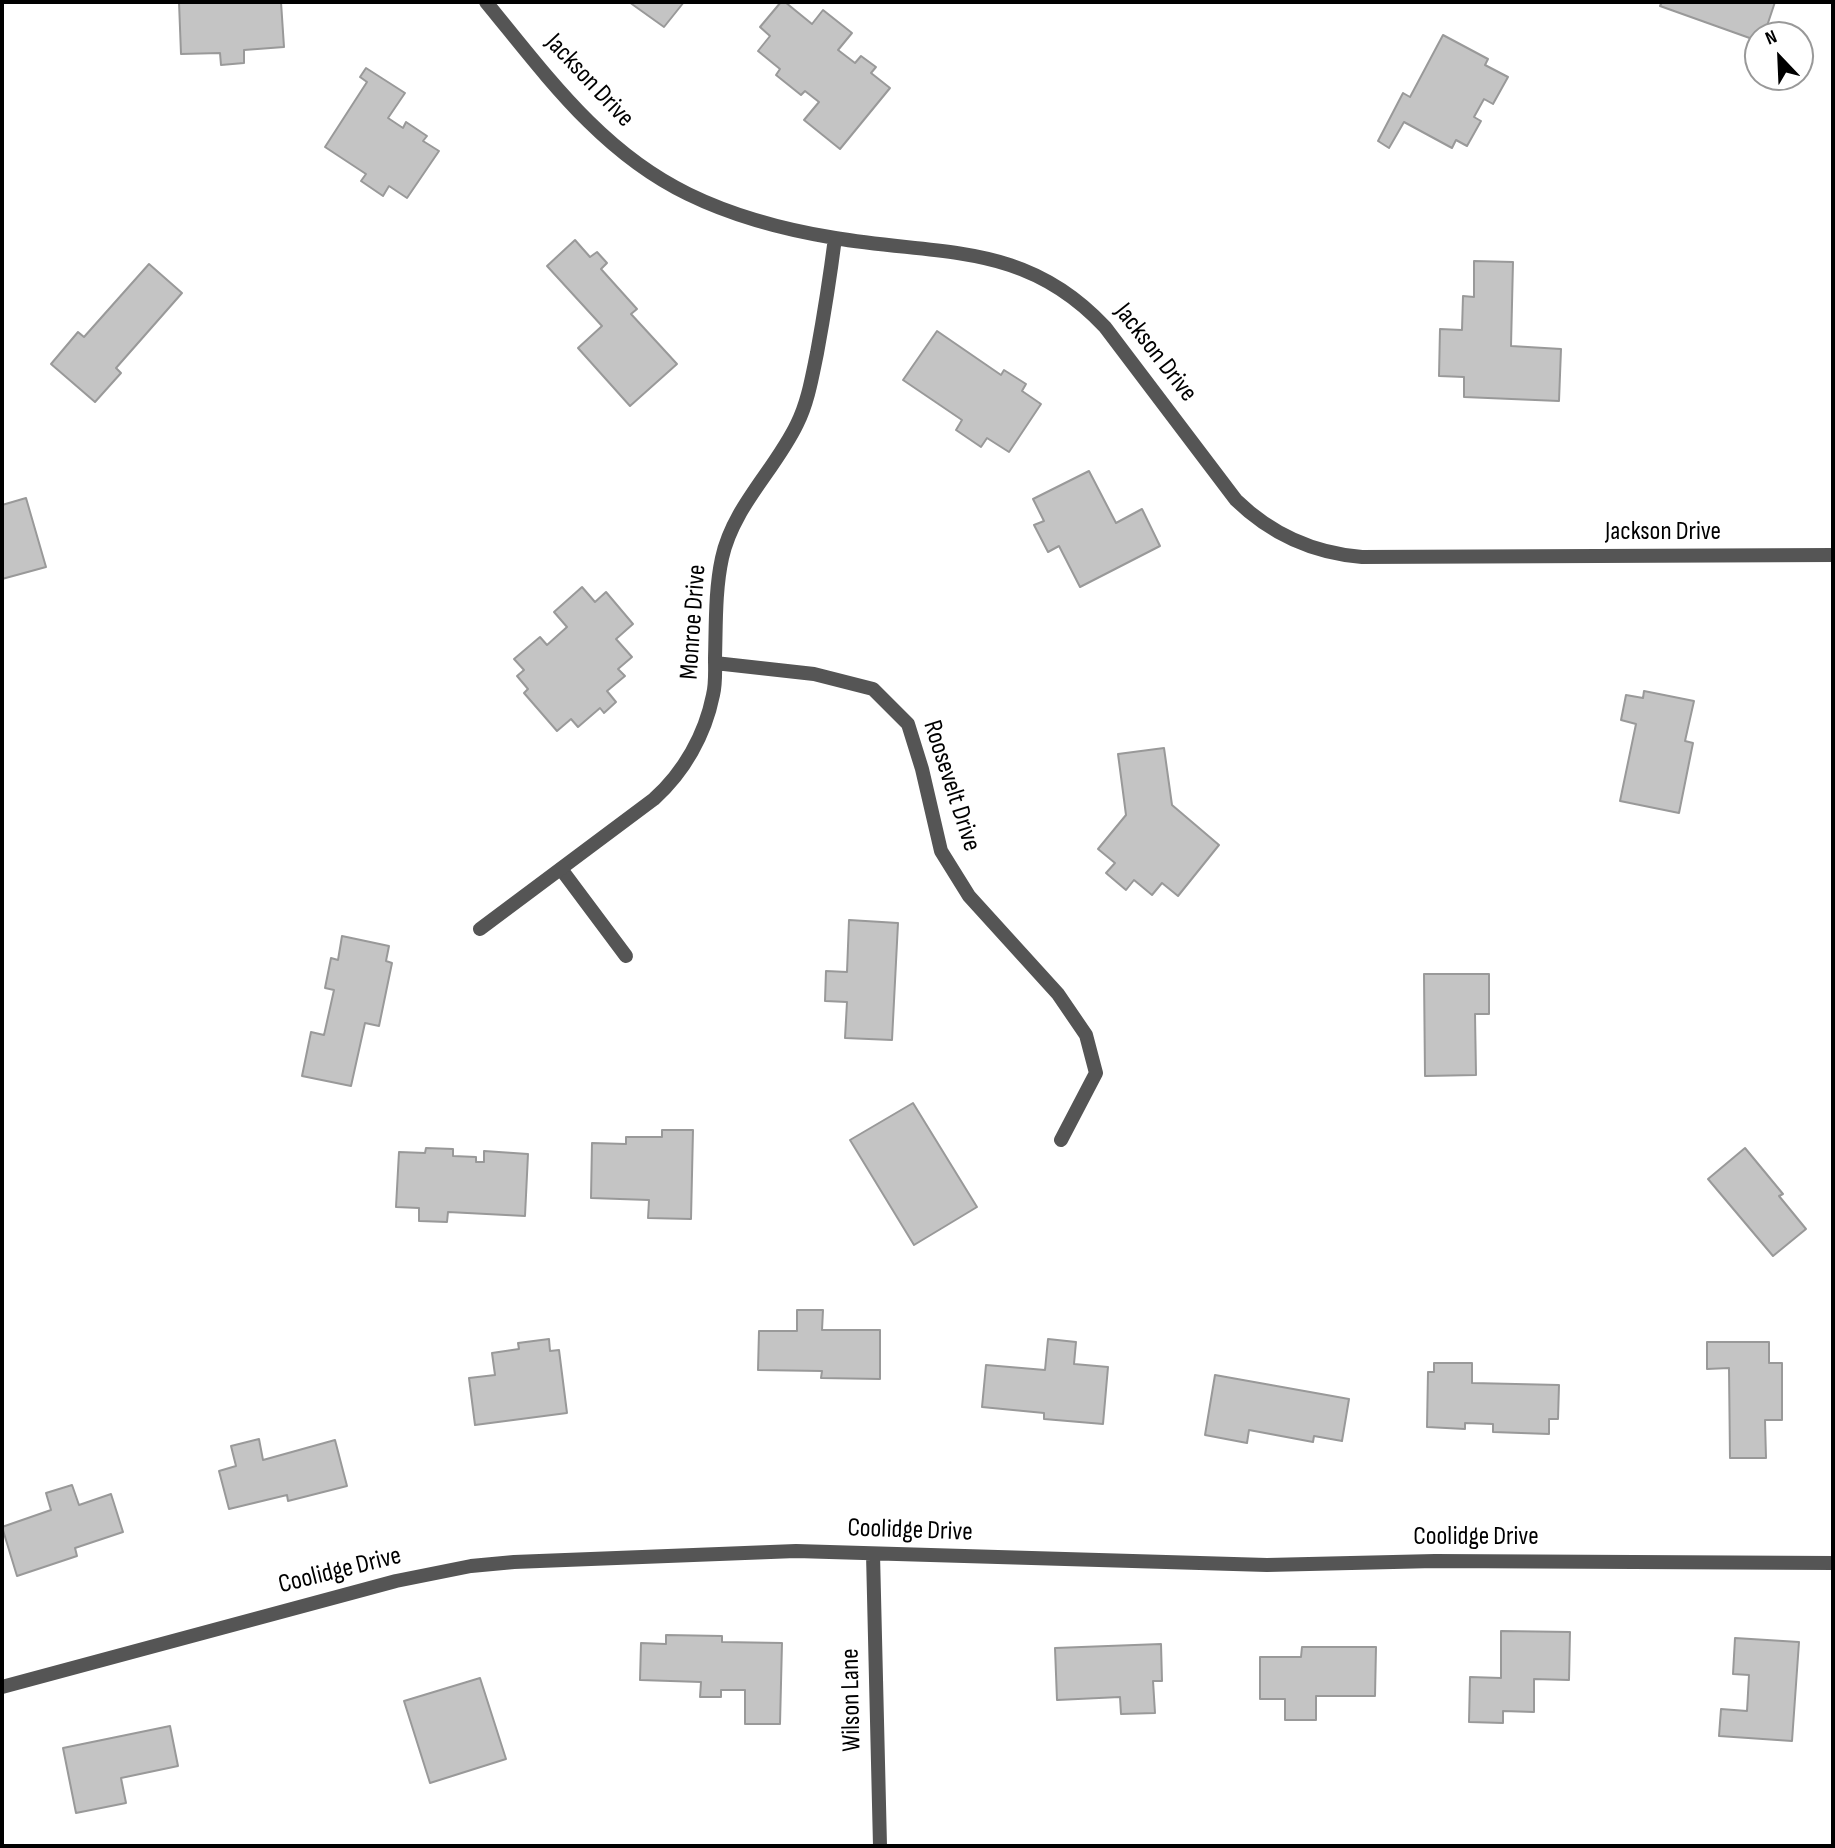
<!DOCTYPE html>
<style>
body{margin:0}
#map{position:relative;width:1835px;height:1848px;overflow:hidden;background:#fff;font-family:"Sofia Sans Condensed",sans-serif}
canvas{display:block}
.frame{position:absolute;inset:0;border:4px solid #000;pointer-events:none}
.north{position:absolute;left:1744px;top:21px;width:70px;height:70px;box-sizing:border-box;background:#fff;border:2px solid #999;border-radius:50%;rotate:337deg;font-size:19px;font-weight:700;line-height:28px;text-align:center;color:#000}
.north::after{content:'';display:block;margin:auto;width:24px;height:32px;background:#000;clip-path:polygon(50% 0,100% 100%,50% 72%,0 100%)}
</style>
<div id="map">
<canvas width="1835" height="1848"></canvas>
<div class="frame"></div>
<div class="north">N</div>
</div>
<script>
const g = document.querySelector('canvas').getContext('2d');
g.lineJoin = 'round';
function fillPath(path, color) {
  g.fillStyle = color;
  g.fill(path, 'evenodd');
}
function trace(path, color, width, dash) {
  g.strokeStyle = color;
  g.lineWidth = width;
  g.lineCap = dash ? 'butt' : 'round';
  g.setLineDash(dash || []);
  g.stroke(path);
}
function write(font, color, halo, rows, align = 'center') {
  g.font = font + ' "Sofia Sans Condensed",sans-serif';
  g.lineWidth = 6;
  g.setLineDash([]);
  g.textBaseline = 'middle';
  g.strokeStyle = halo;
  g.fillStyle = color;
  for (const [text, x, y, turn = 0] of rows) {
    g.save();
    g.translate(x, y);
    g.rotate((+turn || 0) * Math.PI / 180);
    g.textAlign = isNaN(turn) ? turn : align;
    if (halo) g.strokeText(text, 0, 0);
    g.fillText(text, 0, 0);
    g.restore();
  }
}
const building = new Path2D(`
 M 179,2 L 281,2 L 284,47 L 244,50 L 244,63 L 221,65 L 220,53 L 181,54 Z
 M 629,2 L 684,2 L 664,27 Z
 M 781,2 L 785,2 L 812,24 L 823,10 L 852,33 L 838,50 L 855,63 L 861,56 L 876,67 L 871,73 L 890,88 L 840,149 L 804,120 L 819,102 L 805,91 L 801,95 L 776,75 L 780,69 L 758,51 L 770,36 L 760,27 Z
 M 1662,2 L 1775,2 L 1764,35 L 1758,35 L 1758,41 L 1660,6 Z
 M 1443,35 L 1488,59 L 1485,65 L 1508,77 L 1493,104 L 1484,99 L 1474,117 L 1481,121 L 1467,146 L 1456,140 L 1452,148 L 1404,122 L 1389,148 L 1378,141 L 1403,93 L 1410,97 Z
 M 366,68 L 405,93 L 388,118 L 403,128 L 406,122 L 427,136 L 423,141 L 439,151 L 407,198 L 389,186 L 383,196 L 361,181 L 366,174 L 325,147 L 367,82 L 360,77 Z
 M 575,240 L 590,257 L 597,252 L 607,263 L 601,269 L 637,309 L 631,314 L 677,364 L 630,406 L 578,348 L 602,326 L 547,266 Z
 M 1474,261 L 1513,262 L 1511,346 L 1561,349 L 1559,401 L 1464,397 L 1464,377 L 1439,376 L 1440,329 L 1462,330 L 1463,296 L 1474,297 Z
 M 149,264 L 182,293 L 116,368 L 121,373 L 95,402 L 51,364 L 78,332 L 84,337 Z
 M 937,331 L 1001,375 L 1004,370 L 1026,384 L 1022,391 L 1041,404 L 1009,452 L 987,438 L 981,447 L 956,430 L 962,420 L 903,380 Z
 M 1089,471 L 1116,523 L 1142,509 L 1160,546 L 1080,587 L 1059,546 L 1048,552 L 1034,525 L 1044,521 L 1033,499 Z
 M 26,498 L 46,567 L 2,579 L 2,505 Z
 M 582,587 L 595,602 L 606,592 L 633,624 L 616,639 L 632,657 L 618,669 L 625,676 L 607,691 L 616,702 L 604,713 L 600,708 L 578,727 L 571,719 L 557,731 L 524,693 L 528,689 L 517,676 L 524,670 L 514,659 L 540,637 L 547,645 L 567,627 L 554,612 Z
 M 1644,691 L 1694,701 L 1685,741 L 1693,743 L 1679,813 L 1620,801 L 1636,724 L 1621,720 L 1626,695 L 1643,698 Z
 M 1164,748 L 1172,805 L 1219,845 L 1178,896 L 1162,883 L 1152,895 L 1134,880 L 1126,890 L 1106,873 L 1115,863 L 1098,849 L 1126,815 L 1118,754 Z
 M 849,920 L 898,923 L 892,1040 L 845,1038 L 847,1002 L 825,1001 L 826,971 L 847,972 Z
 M 342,936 L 389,946 L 386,961 L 392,963 L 379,1026 L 365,1023 L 351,1086 L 302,1076 L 311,1032 L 324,1035 L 334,990 L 325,988 L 331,958 L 338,960 Z
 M 1424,974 L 1489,974 L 1489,1014 L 1475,1014 L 1476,1075 L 1425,1076 Z
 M 913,1103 L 977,1207 L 914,1245 L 850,1140 Z
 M 662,1130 L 693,1130 L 691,1219 L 648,1218 L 649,1200 L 591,1198 L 592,1143 L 626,1144 L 626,1137 L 662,1137 Z
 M 426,1148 L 453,1149 L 453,1156 L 476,1157 L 476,1162 L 484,1162 L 484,1151 L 528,1154 L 525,1216 L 448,1212 L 447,1222 L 419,1221 L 419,1208 L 396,1207 L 399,1152 L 425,1153 Z
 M 1745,1148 L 1783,1194 L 1779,1196 L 1806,1229 L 1773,1256 L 1708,1179 Z
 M 797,1310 L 823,1310 L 822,1330 L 880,1330 L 880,1379 L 821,1378 L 822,1371 L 758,1370 L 759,1331 L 797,1331 Z
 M 549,1339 L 550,1351 L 559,1350 L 567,1413 L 475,1425 L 469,1378 L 495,1375 L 492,1353 L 519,1349 L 518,1343 Z
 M 1048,1339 L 1076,1342 L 1074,1364 L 1108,1367 L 1103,1424 L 1044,1419 L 1044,1413 L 982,1407 L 986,1365 L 1045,1370 Z
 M 1707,1342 L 1769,1342 L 1769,1363 L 1782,1363 L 1782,1420 L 1765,1420 L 1766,1458 L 1730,1458 L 1729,1368 L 1707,1369 Z
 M 1434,1363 L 1472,1363 L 1472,1383 L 1559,1385 L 1558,1419 L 1549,1419 L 1549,1434 L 1493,1432 L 1493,1424 L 1465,1423 L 1465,1429 L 1427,1427 L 1428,1372 L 1434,1372 Z
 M 1215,1375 L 1349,1399 L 1342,1441 L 1314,1436 L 1313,1442 L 1249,1430 L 1247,1443 L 1205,1435 Z
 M 259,1439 L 263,1460 L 335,1440 L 347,1486 L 288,1501 L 287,1495 L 229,1509 L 219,1471 L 236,1466 L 231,1446 Z
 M 72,1485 L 79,1505 L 111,1494 L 123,1532 L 75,1548 L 77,1556 L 17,1576 L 2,1527 L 51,1510 L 46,1493 Z
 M 1501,1631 L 1570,1632 L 1569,1680 L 1534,1679 L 1534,1712 L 1503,1711 L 1503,1723 L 1469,1722 L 1470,1677 L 1501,1678 Z
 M 666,1635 L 722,1636 L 722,1642 L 782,1643 L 780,1724 L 745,1724 L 745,1690 L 721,1690 L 721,1697 L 700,1697 L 701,1682 L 640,1680 L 641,1643 L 666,1644 Z
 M 1735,1638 L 1799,1642 L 1792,1741 L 1719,1736 L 1721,1709 L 1747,1711 L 1749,1675 L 1733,1674 Z
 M 1161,1644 L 1162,1681 L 1153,1681 L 1155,1713 L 1121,1714 L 1120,1697 L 1057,1700 L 1055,1648 Z
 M 1302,1647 L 1376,1647 L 1375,1696 L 1316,1696 L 1316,1720 L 1285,1720 L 1285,1699 L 1260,1699 L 1260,1657 L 1301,1657 Z
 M 480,1678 L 506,1759 L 430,1783 L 404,1701 Z
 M 170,1726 L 178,1766 L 121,1778 L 126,1803 L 76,1813 L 63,1748 Z`);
fillPath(building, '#c4c4c4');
trace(building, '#999', 2);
trace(new Path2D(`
 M 561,869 L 626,956`), '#555', 14);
trace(new Path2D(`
 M 486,2 C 546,75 601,152 688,194 C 733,216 786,230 835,238 C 941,256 1025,241 1105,327 L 1236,500 C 1272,535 1313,553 1362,557 L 1833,555
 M 715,663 L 814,674 L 873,689 L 908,724 L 922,769 L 941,851 L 969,896 L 1058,994 L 1086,1035 L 1096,1073 L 1061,1140
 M 480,929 L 654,799 C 684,772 705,735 713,695 C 716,683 715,670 715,658 C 716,625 715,590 722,558 C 733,507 775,470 797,424 C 808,402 812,377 817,353 C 824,315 830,277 835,238
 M 873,1554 L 880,1846
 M 2,1687 L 396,1581 L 471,1566 L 514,1562 L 796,1551 L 1267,1565 L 1435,1561 L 1833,1563`), '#555', 14);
write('26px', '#000', '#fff', [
 ["Jackson Drive",589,81,47],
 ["Jackson Drive",1155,353,52],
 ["Jackson Drive",1663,532],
 ["Monroe Drive",694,622,-86],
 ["Roosevelt Drive",951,786,72],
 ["Coolidge Drive",910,1531,2],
 ["Coolidge Drive",1476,1537],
 ["Coolidge Drive",340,1571,-14],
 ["Wilson Lane",852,1700,-91]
]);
</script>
